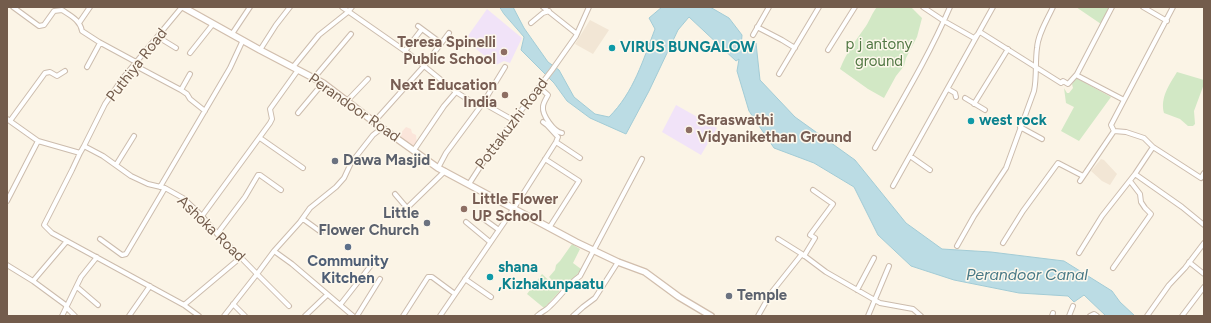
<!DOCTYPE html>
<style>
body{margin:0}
#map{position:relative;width:1211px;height:323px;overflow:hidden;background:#fbf4e6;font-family:Figtree,sans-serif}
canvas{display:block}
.frame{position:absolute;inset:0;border:8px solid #735c4c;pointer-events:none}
</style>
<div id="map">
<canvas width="1211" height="323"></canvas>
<div class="frame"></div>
</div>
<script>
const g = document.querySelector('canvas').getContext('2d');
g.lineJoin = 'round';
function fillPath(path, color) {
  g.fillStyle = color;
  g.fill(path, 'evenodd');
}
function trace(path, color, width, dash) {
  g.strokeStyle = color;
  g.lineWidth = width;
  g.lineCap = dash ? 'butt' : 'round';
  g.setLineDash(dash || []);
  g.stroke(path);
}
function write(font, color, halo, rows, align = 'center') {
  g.font = font + ' Figtree,sans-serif';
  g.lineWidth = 3;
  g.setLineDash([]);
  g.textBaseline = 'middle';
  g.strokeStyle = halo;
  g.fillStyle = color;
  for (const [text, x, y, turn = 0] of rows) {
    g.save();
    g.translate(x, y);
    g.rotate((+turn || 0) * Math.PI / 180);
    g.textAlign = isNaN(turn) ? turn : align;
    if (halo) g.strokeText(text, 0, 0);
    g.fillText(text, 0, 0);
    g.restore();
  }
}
fillPath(new Path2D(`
 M 590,20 L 609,30 L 593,54 L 575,44 Z
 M 1101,159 L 1104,160 L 1117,174 L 1110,185 L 1102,181 L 1091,171 Z`), '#f2e6d5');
fillPath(new Path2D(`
 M 406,127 L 411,129 L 412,133 L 416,135 L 417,145 L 414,147 L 402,139 L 399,135 Z`), '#fbe5da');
fillPath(new Path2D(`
 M 487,9 L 522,38 L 510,63 L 504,61 L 496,65 L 465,40 Z
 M 676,105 L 717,128 L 701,155 L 662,132 Z`), '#f1e3f8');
fillPath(new Path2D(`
 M 877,7 L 911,7 L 922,18 L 917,37 L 906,58 L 904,66 L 896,76 L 884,98 L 868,89 L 840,69 C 846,53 856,40 866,26 C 870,20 872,13 877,7 Z
 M 1076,7 L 1110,7 L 1101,24 Z
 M 1177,72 L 1204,80 L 1204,84 L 1194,111 L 1195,124 L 1193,126 L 1188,126 L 1180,119 L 1164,113 C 1160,98 1169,85 1177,72 Z
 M 1076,78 L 1111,97 L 1079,141 L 1061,131 L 1074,107 L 1066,103 L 1064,88 L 1067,93 L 1069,93 L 1073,88 L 1072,84 Z
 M 572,244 L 580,249 L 573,263 L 581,269 C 577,277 567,282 561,290 L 549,277 L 555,270 L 556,265 L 560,261 Z
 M 542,274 L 560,291 L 544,308 L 527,294 Z`), '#d2e8c5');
const water = new Path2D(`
 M 500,7 L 513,7 L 524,28 L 548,62 L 559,70 L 574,97 L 595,114 L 609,117 C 634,92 643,60 655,29 L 649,18 L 662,7 L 710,7 L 729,18 L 742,35 L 741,48 L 756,43 L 760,80 L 795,117 L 855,160 L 906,223 L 942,249 L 991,252 L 1064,261 L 1112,291 L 1120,302 L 1135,316 L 1106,316 L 1084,295 L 1074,302 L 1068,296 L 1019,293 L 954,280 L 911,266 L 878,235 L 854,187 L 814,163 L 774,148 L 749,111 L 737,71 L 739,59 L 736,61 L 689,17 L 678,30 L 649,91 L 626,134 L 590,118 L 567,101 L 554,83 L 521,50 L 524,37 L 504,14 Z`);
fillPath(water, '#bbdce4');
trace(water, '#a2cbd5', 1);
const street = new Path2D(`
 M 13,7 L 39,26 L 44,25 L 54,11 L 62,10 C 71,16 80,20 82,31 L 99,42 L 136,62
 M 342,7 L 408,53 L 456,92 L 480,107
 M 543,7 L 577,34
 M 923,7 L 944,21 L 974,38 L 980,32 L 1061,83 L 1063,81 L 1068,84 L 1077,74
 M 1112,7 L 1077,74 L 1078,76 L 1124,100
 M 1143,7 L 1167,21
 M 79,23 L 90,7
 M 531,23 L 543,13 L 549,11
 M 418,26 L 441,43
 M 757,27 L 782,40 L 795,48
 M 232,34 L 250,7
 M 753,35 L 769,7
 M 158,37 L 176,48
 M 260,50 L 276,25 L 290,7
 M 828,50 L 855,7
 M 405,51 L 422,29
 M 190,53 L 213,24
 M 134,65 L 181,90 L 187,94 L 190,99 L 205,111
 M 87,67 L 100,43
 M 293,67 L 319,35 L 348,12 L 352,7
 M 505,67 L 483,103 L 513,120
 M 779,74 L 819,7
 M 314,78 L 351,34
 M 539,87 L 548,95 C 546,99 543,103 543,107 C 542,115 554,132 562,133
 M 948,89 L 955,93 L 956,97
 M 181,90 L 190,74
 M 965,98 L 985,110
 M 347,101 L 368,79
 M 974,104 L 1008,49
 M 298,113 L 323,83
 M 7,119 L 38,141 L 80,153 L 84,146 L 103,156 L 131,176 L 148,184 L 165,188 L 183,198 L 202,216 L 211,227 L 257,274 L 274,251 L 292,264 L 353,316
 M 10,121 L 45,73 L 50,72 L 57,76 L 65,71
 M 374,122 L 424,66 L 449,33
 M 1020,127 L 1042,139
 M 1114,131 L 1126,132 L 1144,138 L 1153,147 L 1201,178 L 1204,173
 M 260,138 L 303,168
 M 556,142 L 580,158
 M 84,146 L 105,104 L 123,78 L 182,7
 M 875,148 C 901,102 929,56 950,7
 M 414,150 L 444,106 L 456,92
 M 80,153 L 72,170 L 44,225 L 52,233 L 184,305 L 240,258
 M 910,156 L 930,170
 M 545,159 L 579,181 L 549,228
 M 116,165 L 134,136
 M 438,168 L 446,153 L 483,103
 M 1135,174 L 1182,207 L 1204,225
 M 1080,181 L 1114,131 L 1111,125 L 1173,7
 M 469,184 L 491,150 L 552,70 L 576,36 L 589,7
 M 893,186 L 993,7
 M 160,187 L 230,68 L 243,40
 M 395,194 L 407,208 L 445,171
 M 7,201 L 38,141
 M 202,216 L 270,123 L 272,119 L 270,109 L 298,70
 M 481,217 L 499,230
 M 303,219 L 321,232
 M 466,222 L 490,242
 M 217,234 L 245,197 L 258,175 L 260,175 L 281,190
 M 100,239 L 122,255 L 126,254 L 165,188
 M 778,239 L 802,254 L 826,272 L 880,303 L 913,309 L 921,316
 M 1003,243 L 1023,211 L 1058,163 L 1083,176
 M 957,246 L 974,216 L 1006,168 L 1034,91 C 1037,77 1035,62 1037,48 C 1038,34 1047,20 1053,7
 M 274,251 L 300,222 L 310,208 L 336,187 L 344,178 L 351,163 L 373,135 L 382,128
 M 1079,253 L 1102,216 L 1135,174 L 1153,147
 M 804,256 L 815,238 L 810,235 L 833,204 L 813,190
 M 1189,262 L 1204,274
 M 7,265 L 33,281 L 67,306
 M 1113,268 L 1151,214 L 1145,208 L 1141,202 L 1140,194 L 1130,181
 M 465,279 L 491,297
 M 33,281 L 67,241
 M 77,287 L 98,305
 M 857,290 L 874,258
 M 233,304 L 245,316
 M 184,305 L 199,316
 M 340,305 L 376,259
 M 66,307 L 75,316
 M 62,316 L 81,277 L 97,257
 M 129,316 L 150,286
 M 224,316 L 257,274 L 289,306
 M 305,316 L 327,295
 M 357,316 L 380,279
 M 403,316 L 428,277 L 432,277 L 455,294
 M 440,316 L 514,208 L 556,142 L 558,137 L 547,125 L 543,122
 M 537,316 C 541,312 547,310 550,306 C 562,295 566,286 580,276 L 642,159
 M 573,316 L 583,307 L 595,298 L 618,262
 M 758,316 L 771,293 L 802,254
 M 868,316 L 889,266
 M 1052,316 L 1053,313
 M 1069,316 L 1073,306
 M 1090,316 L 1094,314 L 1097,316
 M 1147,316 L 1169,285 L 1185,268 L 1204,243
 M 1182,316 L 1204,287`);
const secondary = new Path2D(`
 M 183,7 L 260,50 L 323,83 L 382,128 L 438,168 L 576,242 L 618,262 L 645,272 L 679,297 L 711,316`);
trace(street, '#ccbcad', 6);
trace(secondary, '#d1bead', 8);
trace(street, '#fff', 4);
trace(secondary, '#fff', 5.5);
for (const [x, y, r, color] of [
 [612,48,4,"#0f9aa8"],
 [504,52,4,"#8d6e63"],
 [505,95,4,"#8d6e63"],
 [971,121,4,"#0f9aa8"],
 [689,130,4,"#8d6e63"],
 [335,161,4,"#6b7280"],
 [464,209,4,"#8d6e63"],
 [427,223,4,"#6b7280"],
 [348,247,4,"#5c6f8a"],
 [490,277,4,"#0f9aa8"],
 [729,296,4,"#6b7280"]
]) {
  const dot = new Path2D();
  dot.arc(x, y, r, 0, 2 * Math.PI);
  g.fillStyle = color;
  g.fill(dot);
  trace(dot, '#fef8ec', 1.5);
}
write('bold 15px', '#785e54', '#fef8ec', [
 ["Teresa Spinelli",496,43],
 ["Public School",496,60],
 ["Next Education",497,86],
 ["India",497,103],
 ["Saraswathi",697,121,"left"],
 ["Vidyanikethan Ground",697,138,"left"],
 ["Little Flower",472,200,"left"],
 ["UP School",472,217,"left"]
], 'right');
write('15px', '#527844', '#fef8ec', [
 ["p j antony",879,45],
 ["ground",879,62]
]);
write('bold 15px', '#0d838f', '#fef8ec', [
 ["VIRUS BUNGALOW",620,48],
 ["west rock",979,121],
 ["shana",498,268],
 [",Kizhakunpaatu",498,285]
], 'left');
write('15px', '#735c4c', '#fef8ec', [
 ["Puthiya Road",137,65,-52],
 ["Perandoor Road",354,108,35],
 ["Pottakuzhi Road",512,124,-53],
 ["Ashoka Road",211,229,44]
]);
write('bold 15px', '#5b616d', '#fef8ec', [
 ["Dawa Masjid",343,161],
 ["Little",419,214,"right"],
 ["Flower Church",419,231,"right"],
 ["Temple",737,296]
], 'left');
write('bold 15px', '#4e5e75', '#fef8ec', [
 ["Community",348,262],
 ["Kitchen",348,279]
]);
write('italic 16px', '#477885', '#fef8ec', [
 ["Perandoor Canal",1027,275]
]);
</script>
